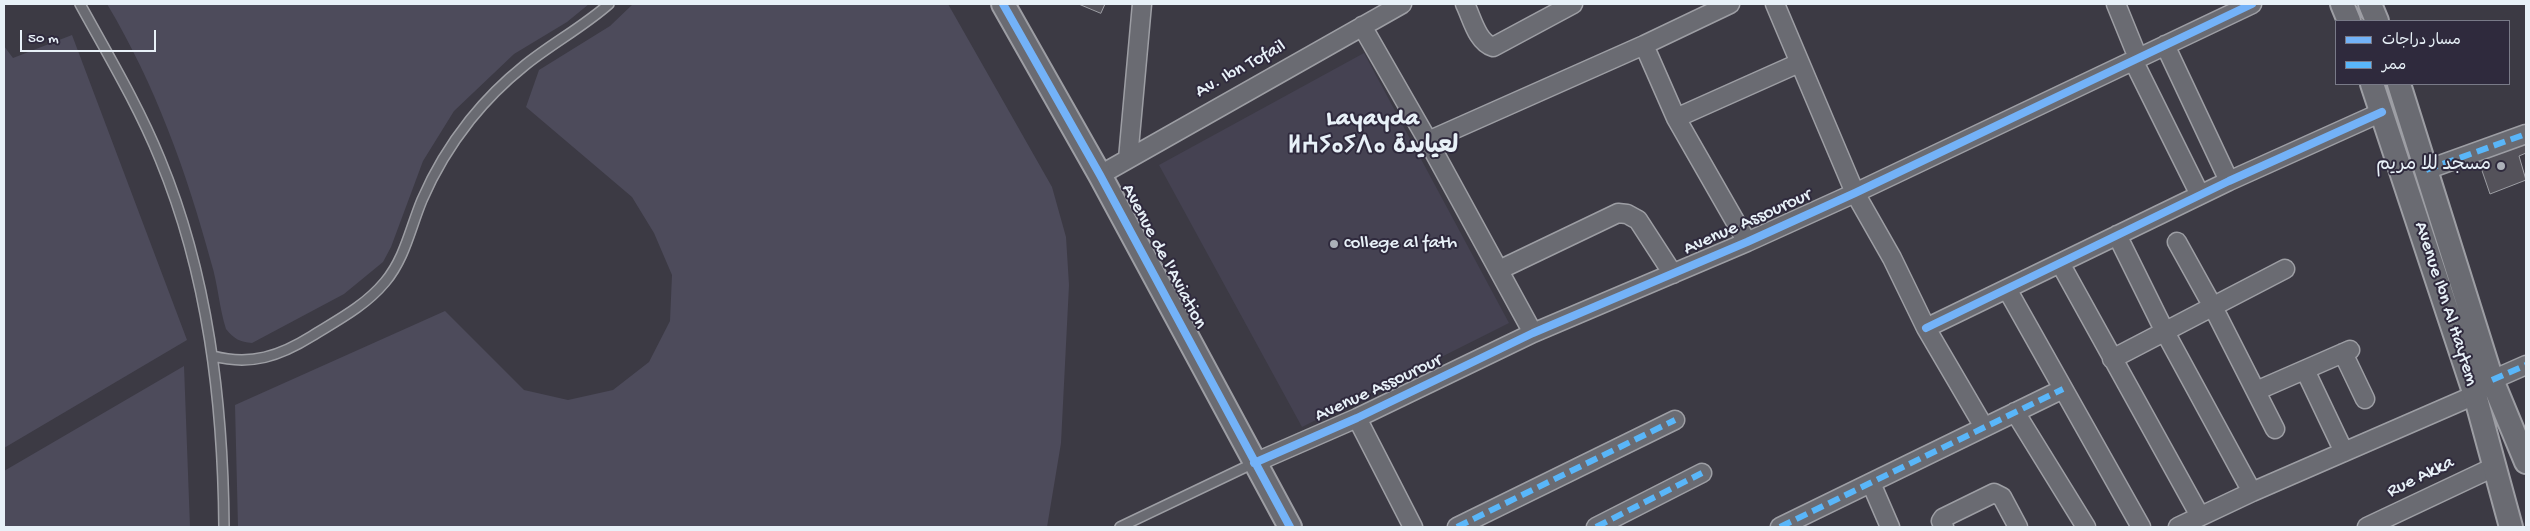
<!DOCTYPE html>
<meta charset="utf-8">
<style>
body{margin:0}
#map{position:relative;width:2530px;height:531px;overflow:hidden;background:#3c3a44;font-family:"Gochi Hand","Playpen Sans Arabic",sans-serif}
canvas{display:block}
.frame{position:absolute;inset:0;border:5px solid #e8f1f8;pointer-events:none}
.legend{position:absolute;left:2335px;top:20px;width:175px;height:65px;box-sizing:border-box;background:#2f2a3d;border:1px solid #797a88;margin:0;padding:6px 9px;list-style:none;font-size:15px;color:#e8f1f8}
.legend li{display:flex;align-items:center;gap:10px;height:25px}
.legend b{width:25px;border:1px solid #797a88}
.scale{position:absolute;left:20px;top:30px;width:136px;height:22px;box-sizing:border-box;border:2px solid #e8f1f8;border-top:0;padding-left:6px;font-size:15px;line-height:18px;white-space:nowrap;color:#e8f1f8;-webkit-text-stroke:4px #2f2a3d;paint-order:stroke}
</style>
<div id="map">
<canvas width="2530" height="531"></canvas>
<div class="frame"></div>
<ul class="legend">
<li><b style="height:6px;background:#73b2f8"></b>مسار دراجات</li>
<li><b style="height:6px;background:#59b6f9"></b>ممر</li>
</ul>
<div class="scale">50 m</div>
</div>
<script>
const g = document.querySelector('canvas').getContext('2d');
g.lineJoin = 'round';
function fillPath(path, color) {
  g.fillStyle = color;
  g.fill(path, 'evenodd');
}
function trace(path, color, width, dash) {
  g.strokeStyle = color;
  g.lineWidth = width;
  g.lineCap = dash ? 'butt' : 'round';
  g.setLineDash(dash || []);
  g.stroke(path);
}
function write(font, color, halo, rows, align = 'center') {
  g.font = font + ' "Gochi Hand","Playpen Sans Arabic","Noto Sans Tifinagh",sans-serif';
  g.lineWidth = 4;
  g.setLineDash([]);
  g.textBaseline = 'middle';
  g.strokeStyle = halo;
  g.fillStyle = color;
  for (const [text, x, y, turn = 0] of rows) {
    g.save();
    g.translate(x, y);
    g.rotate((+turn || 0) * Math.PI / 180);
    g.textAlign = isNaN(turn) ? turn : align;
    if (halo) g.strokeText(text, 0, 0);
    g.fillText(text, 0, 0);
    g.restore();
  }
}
fillPath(new Path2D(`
 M 1364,53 L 1509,323 L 1302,427 L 1159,165 Z`), '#454252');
fillPath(new Path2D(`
 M 107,4 L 589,4 L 567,22 L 514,54 L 454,111 L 423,161 L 391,247 L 383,262 L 344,294 L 252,343 C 240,342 234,339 226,329 C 219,307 218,284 211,262 C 187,173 155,84 107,4 Z
 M 633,4 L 948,4 L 1052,187 L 1066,237 L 1069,285 L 1061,443 L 1047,527 L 238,527 L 235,405 L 445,311 L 524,390 L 568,400 L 613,390 L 649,362 L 670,321 L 672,275 L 654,233 L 632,197 L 526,107 L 539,70 L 610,26 Z
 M 72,35 L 187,340 L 4,448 L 4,46 L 13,58 Z
 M 184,366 L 190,527 L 4,527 L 4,471 Z`), '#4d4b5b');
const building = new Path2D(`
 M 1079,4 L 1105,4 L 1101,13 Z
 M 2526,137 L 2526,153 L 2519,156 L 2526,180 L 2490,194 L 2477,156 Z`);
fillPath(building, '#54525a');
trace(building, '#9d9ea4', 1);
const service = new Path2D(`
 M 80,4 C 108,55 138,105 160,159 C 208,275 223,402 224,527
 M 213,356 C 251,366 280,356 312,336 C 338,320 365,306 385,282 C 405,258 410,229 422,200 C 434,172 451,144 470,120 C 486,100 504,82 524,66 C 551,44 583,27 609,4
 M 1120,527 L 1254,463`);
const minor = new Path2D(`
 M 1465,4 C 1472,18 1477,42 1493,47 L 1573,4
 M 1775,4 L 1855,193 L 1892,258 L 1926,328 L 1984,427
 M 2116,4 L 2138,58
 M 1362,26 L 1428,141 L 1533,333
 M 1644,45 L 1676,118 L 1747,242
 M 2165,45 L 2229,181
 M 2133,60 L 2200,195
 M 1676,118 L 1799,63
 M 1428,141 L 1644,45 L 1730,4
 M 1128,159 L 1142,4
 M 2426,170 L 2526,134
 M 1100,175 L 1402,4
 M 2117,235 L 2165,332 L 2252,492
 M 2177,242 L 2213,307 L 2275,429
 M 2060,263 L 2200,516
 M 1499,270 L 1618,213 L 1627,214 L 1638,220 L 1673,274
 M 2007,289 L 2141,527
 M 1926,328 L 2229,181 L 2382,112
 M 2343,353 L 2365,399
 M 2112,359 L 2285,269
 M 2305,370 L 2344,452
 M 2492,380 L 2526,365
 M 2256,391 L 2350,350
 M 2015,412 L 2086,527
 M 1357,418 L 1413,527
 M 1254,463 L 1357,418 L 1533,333 L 1747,242 L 1855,193 L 2252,4
 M 1871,483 L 1890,527
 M 1457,527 L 1675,420
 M 1596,527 L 1702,473
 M 1780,527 L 2063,389
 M 1944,527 L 1941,521 L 1943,518 L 1994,493 L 2002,497 L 2018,527
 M 2178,527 L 2252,492 L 2475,395
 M 2367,527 L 2494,467`);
const tertiary = new Path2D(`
 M 1003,4 L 1100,175 L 1290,527
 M 2342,4 L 2349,21
 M 2370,4 L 2377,21
 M 2372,84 L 2475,395 L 2511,527
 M 2399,84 L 2492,380 L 2526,462`);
trace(service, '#9d9ea4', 12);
trace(minor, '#9d9ea4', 21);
trace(tertiary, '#9d9ea4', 26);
trace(service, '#6a6b72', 9);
trace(minor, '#6a6b72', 18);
trace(tertiary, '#6a6b72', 22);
trace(new Path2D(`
 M 2426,170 L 2526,134
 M 2492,380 L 2526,365
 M 1457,527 L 1675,420
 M 1596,527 L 1702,473
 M 1780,527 L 2063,389`), '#59b6f9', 6, [12, 6]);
trace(new Path2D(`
 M 1003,4 L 1100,175 L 1290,527
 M 1926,328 L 2229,181 L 2382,112
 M 1254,463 L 1357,418 L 1533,333 L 1747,242 L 1855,193 L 2252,4`), '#73b2f8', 8);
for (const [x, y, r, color] of [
 [2501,166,5,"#acb1b9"],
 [1334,244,5,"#acb1b9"]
]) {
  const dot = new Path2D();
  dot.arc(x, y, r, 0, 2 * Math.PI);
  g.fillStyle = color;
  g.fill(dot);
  trace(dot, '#2f2a3d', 2);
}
write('19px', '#e8f1f8', '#2f2a3d', [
 ["Av. Ibn Tofail",1241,70,-29],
 ["Avenue Assourour",1748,223,-24],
 ["Avenue de l'Aviation",1163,257,62],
 ["Avenue Ibn Al Haytem",2445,304,72],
 ["Avenue Assourour",1379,389,-25],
 ["Rue Akka",2421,478,-26]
]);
write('19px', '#e8f1f8', '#2f2a3d', [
 ["مسجد للا مريم",2491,166],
 ["college al fath",1344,244,"left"]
], 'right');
g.letterSpacing = '1px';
write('bold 24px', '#e8f1f8', '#2f2a3d', [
 ["Layayda",1373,120],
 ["ⵍⵄⵢⴰⵢⴷⴰ لعيايدة",1373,148]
]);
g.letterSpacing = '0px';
</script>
